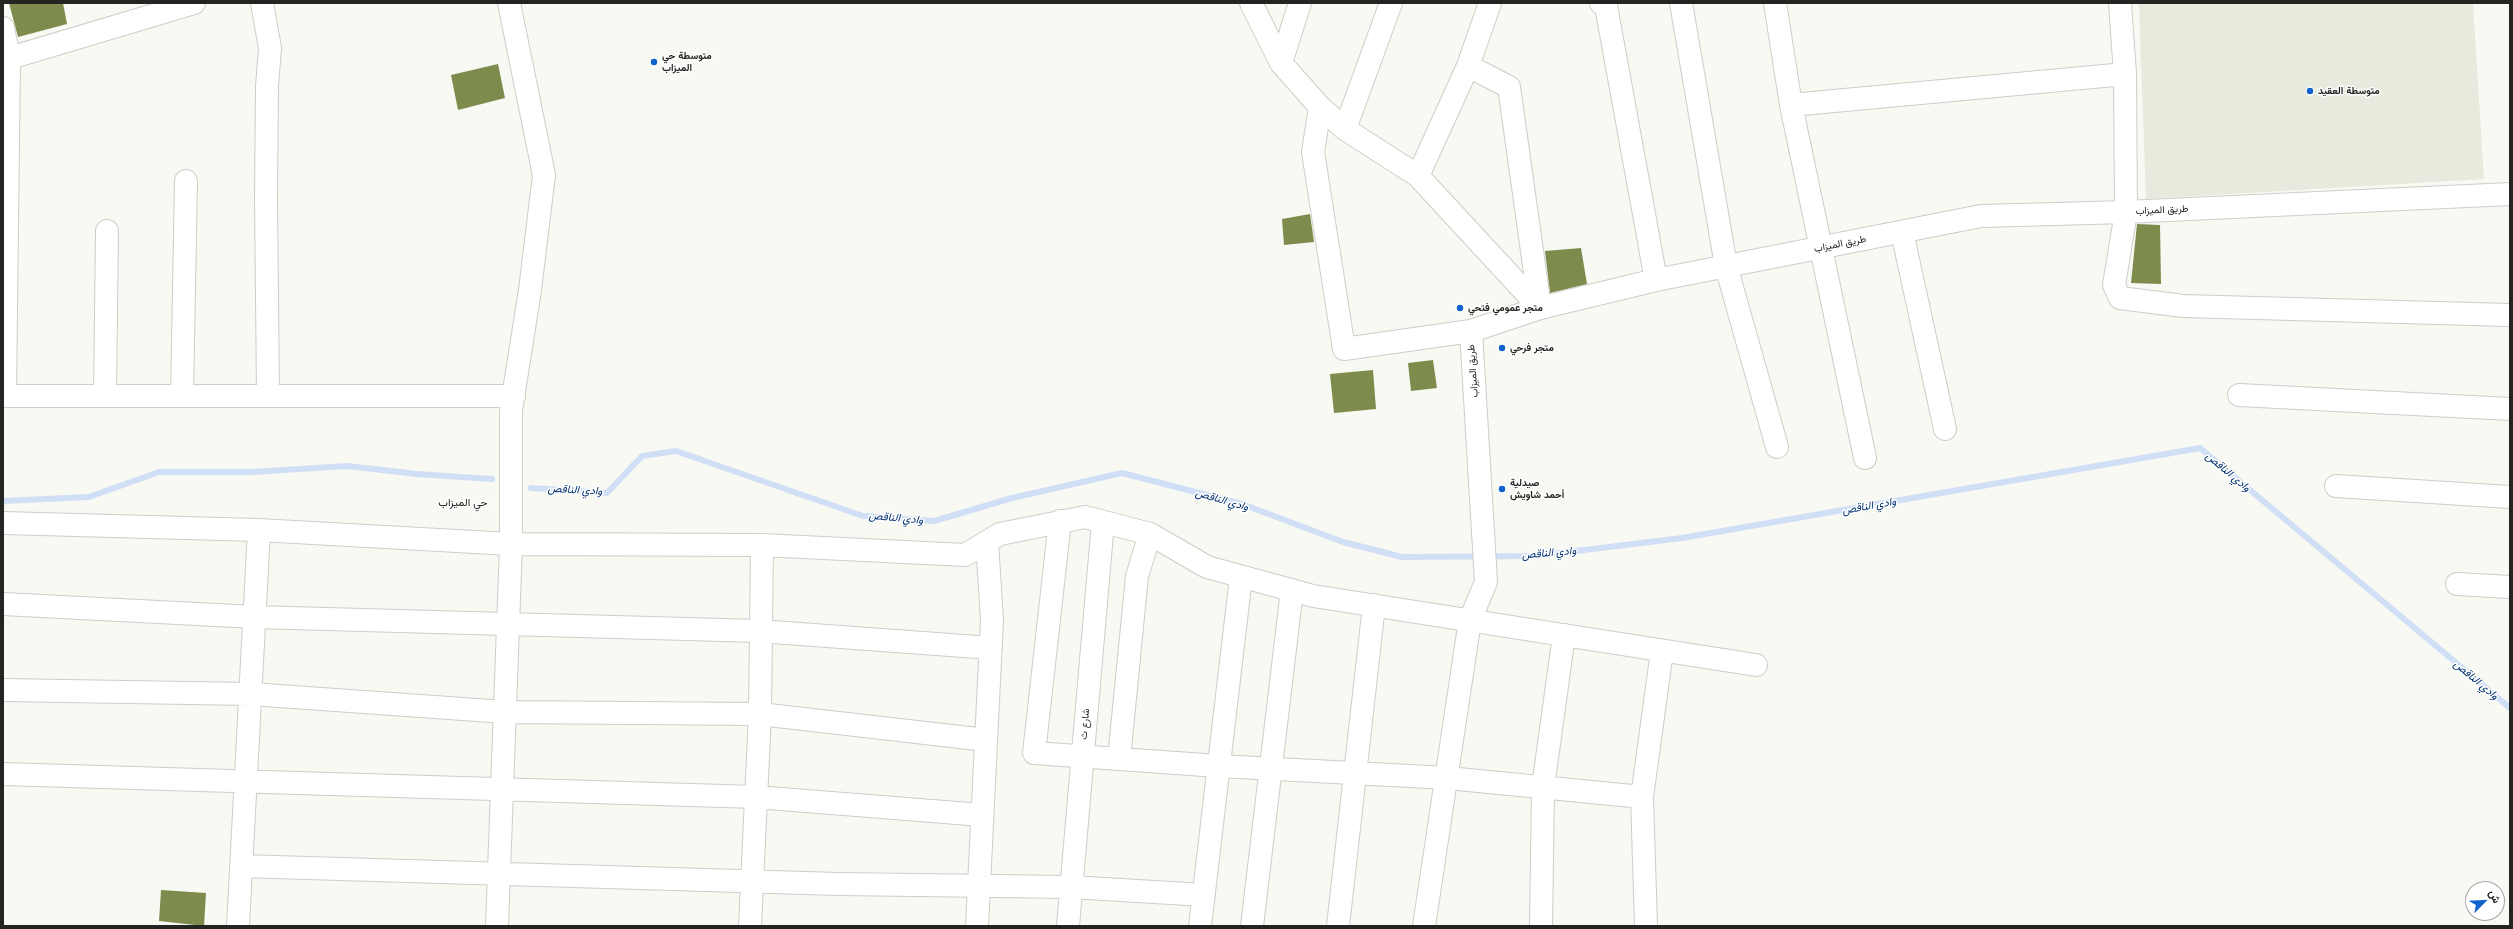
<!DOCTYPE html>
<meta charset="utf-8">
<style>
body{margin:0}
#map{position:relative;width:2513px;height:929px;overflow:hidden;background:#f7f9f2;font-family:Montserrat,Vazirmatn,sans-serif}
canvas{display:block}
.frame{position:absolute;inset:0;border:4px solid #242422;pointer-events:none}
.north{position:absolute;left:2465px;top:881px;width:40px;height:40px;box-sizing:border-box;background:#fff;border:1px solid #a7a7a7;border-radius:50%;rotate:66deg;font-size:11px;font-weight:700;line-height:16px;text-align:center;color:#242422}
.north::after{content:'';display:block;margin:auto;width:14px;height:18px;background:#1063cd;clip-path:polygon(50% 0,100% 100%,50% 72%,0 100%)}
</style>
<div id="map">
<canvas width="2513" height="929"></canvas>
<div class="frame"></div>
<div class="north">ش</div>
</div>
<script>
const g = document.querySelector('canvas').getContext('2d');
g.lineJoin = 'round';
function fillPath(path, color) {
  g.fillStyle = color;
  g.fill(path, 'evenodd');
}
function trace(path, color, width, dash) {
  g.strokeStyle = color;
  g.lineWidth = width;
  g.lineCap = dash ? 'butt' : 'round';
  g.setLineDash(dash || []);
  g.stroke(path);
}
function write(font, color, halo, rows, align = 'center') {
  g.font = font + ' Montserrat,Vazirmatn,sans-serif';
  g.lineWidth = 3;
  g.setLineDash([]);
  g.textBaseline = 'middle';
  g.strokeStyle = halo;
  g.fillStyle = color;
  for (const [text, x, y, turn = 0] of rows) {
    g.save();
    g.translate(x, y);
    g.rotate((+turn || 0) * Math.PI / 180);
    g.textAlign = isNaN(turn) ? turn : align;
    if (halo) g.strokeText(text, 0, 0);
    g.fillText(text, 0, 0);
    g.restore();
  }
}
fillPath(new Path2D(`
 M 2139,3 L 2473,3 L 2484,179 L 2146,199 Z`), '#e7ebde');
trace(new Path2D(`
 M 531,488 L 607,493 L 642,456 L 676,451 L 863,516 L 934,521 L 1012,498 L 1122,473 L 1242,504 L 1343,542 L 1402,557 L 1535,556 L 1682,538 L 2200,448 L 2510,708
 M 3,501 L 89,497 L 159,472 L 252,472 L 347,466 L 417,474 L 492,479`), '#d0dff6', 6);
fillPath(new Path2D(`
 M 9,3 L 63,3 L 67,24 L 18,37 Z
 M 498,64 L 505,98 L 458,110 L 451,75 Z
 M 1310,214 L 1314,242 L 1284,245 L 1282,219 Z
 M 2137,224 L 2160,225 L 2161,284 L 2131,283 Z
 M 1581,248 L 1587,284 L 1550,293 L 1545,251 Z
 M 1433,360 L 1437,388 L 1411,391 L 1408,363 Z
 M 1373,370 L 1376,409 L 1334,413 L 1330,374 Z
 M 161,890 L 206,893 L 204,926 L 159,921 Z`), '#7d8c4d');
const minor = new Path2D(`
 M 262,3 L 270,48 L 267,86 L 266,198 L 268,396
 M 1251,3 L 1281,63 L 1320,107 L 1345,129 L 1418,176 L 1540,308
 M 1601,3 L 1606,6 L 1656,280
 M 1681,3 L 1726,266 L 1777,447
 M 1775,3 L 1791,105 L 1865,458
 M 2120,3 L 2125,74 L 2126,212 L 2114,285 L 2120,298 L 2183,306 L 2510,315
 M 3,28 L 9,58 L 5,396
 M 3,60 L 194,3
 M 1281,63 L 1300,3
 M 1468,66 L 1509,87 L 1540,308
 M 1791,105 L 2125,74
 M 1320,107 L 1313,152 L 1344,349 L 1471,331
 M 1345,129 L 1391,3
 M 1418,176 L 1468,66 L 1490,3
 M 1902,232 L 1945,429
 M 2239,395 L 2510,409
 M 3,396 L 514,396
 M 105,396 L 107,231
 M 182,396 L 186,181
 M 2336,486 L 2510,497
 M 1060,521 L 1034,753 L 1219,766 L 1448,778 L 1642,797
 M 3,523 L 259,530
 M 2457,584 L 2510,587
 M 3,604 L 255,617 L 759,631 L 991,648
 M 3,690 L 251,694 L 505,712 L 760,714 L 986,740
 M 1119,759 L 1137,576 L 1150,534
 M 3,774 L 756,797 L 982,815
 M 241,866 L 839,884 L 1071,887 L 1204,895
 M 238,926 L 259,530 L 511,544 L 762,545 L 965,555 L 1000,534 L 1085,517 L 1150,534 L 1207,567 L 1313,596 L 1756,665
 M 497,926 L 511,544 L 511,410 L 530,290 L 544,175 L 509,3
 M 750,926 L 760,714 L 762,545
 M 977,926 L 992,620 L 987,542
 M 1068,926 L 1103,522
 M 1200,926 L 1241,577
 M 1252,926 L 1292,590
 M 1338,926 L 1374,605
 M 1424,926 L 1470,620
 M 1541,926 L 1543,787 L 1564,635
 M 1646,926 L 1642,797 L 1662,651`);
const tertiary = new Path2D(`
 M 1470,620 L 1486,582 L 1471,331 L 1540,308 L 1656,280 L 1981,216 L 2126,212 L 2510,194`);
trace(minor, '#cccec8', 24);
trace(tertiary, '#cccec8', 24);
trace(minor, '#fff', 22);
trace(tertiary, '#fff', 22);
for (const [x, y, r, color] of [
 [654,62,4,"#1063cd"],
 [2310,91,4,"#1063cd"],
 [1460,308,4,"#1063cd"],
 [1502,348,4,"#1063cd"],
 [1502,489,4,"#1063cd"]
]) {
  const dot = new Path2D();
  dot.arc(x, y, r, 0, 2 * Math.PI);
  g.fillStyle = color;
  g.fill(dot);
  trace(dot, '#fff', 1.5);
}
write('bold 10px', '#242422', '#fff', [
 ["متوسطة حي",662,56],
 ["الميزاب",662,68],
 ["متوسطة العقيد",2318,91],
 ["متجر عمومي فتحي",1468,308],
 ["متجر فرحي",1510,348],
 ["صيدلية",1510,483],
 ["أحمد شاويش",1510,495]
], 'left');
write('10px', '#242422', '#fff', [
 ["طريق الميزاب",2162,210,-3],
 ["طريق الميزاب",1840,244,-11],
 ["طريق الميزاب",1473,371,-94],
 ["شارع ث",1085,724,-85]
]);
write('italic 11px', '#013170', '#fff', [
 ["وادي الناقص",2228,472,40],
 ["وادي الناقص",575,490,3],
 ["وادي الناقص",1222,500,16],
 ["وادي الناقص",1869,506,-10],
 ["وادي الناقص",896,518,5],
 ["وادي الناقص",1549,553,-5],
 ["وادي الناقص",2476,680,40]
]);
write('11px', '#242422', '#fff', [
 ["حي الميزاب",463,503]
]);
</script>
